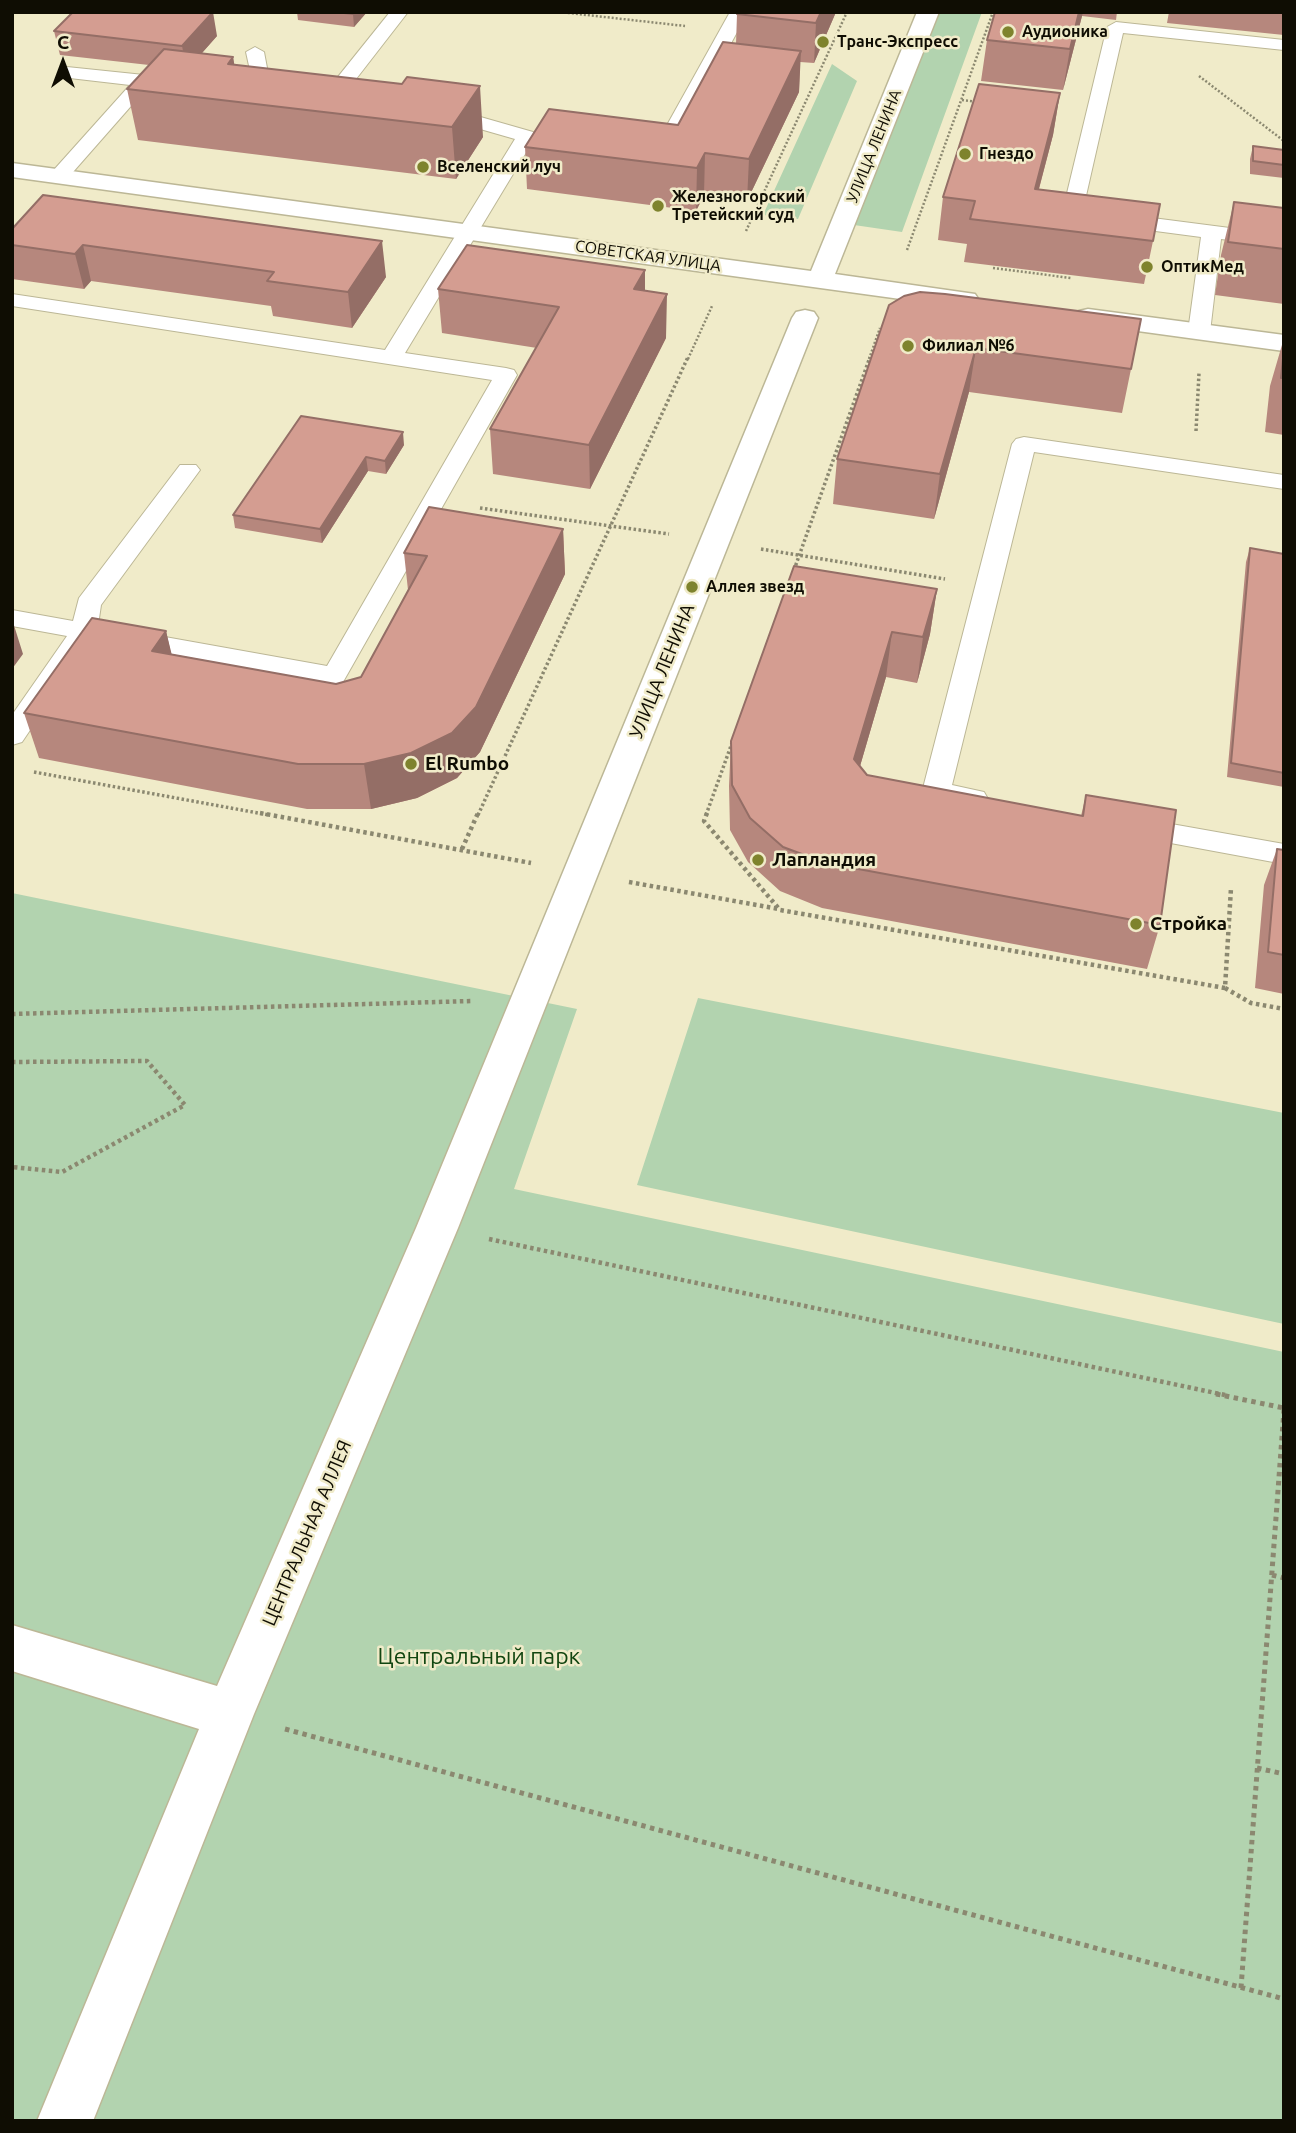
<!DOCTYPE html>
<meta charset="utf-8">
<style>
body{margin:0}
#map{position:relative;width:1296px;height:2133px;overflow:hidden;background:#f0ebc9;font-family:Ubuntu,sans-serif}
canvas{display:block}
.frame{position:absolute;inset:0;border:14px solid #0f0d03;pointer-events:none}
.north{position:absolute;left:28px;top:28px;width:70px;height:70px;-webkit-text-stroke:5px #f0ebc9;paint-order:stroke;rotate:0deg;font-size:19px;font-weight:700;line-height:28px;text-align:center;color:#0f0d03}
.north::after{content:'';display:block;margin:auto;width:24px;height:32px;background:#0f0d03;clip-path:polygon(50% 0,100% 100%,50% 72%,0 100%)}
</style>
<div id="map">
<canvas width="1296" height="2133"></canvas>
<div class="frame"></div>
<div class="north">С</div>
</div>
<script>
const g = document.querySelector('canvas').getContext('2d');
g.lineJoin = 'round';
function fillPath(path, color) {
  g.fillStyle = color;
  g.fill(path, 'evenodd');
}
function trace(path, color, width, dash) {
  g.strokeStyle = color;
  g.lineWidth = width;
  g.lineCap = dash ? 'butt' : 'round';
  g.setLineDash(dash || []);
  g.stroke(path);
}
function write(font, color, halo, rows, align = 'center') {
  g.font = font + ' Ubuntu,sans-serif';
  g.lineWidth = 5;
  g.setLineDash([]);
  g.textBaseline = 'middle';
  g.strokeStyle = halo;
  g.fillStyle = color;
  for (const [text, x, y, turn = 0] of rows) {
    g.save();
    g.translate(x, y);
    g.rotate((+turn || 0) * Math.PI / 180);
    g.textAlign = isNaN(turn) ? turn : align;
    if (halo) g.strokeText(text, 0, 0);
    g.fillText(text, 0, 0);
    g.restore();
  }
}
fillPath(new Path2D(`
 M 938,12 L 982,12 L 902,232 L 854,225 Z
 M 832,64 L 857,81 L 798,219 L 763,215 Z
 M 12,893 L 577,1009 L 514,1189 L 1284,1352 L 1284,2121 L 12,2121 Z
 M 698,998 L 1284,1113 L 1284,1324 L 637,1185 Z`), '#b2d3af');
const lane = new Path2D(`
 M 390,12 L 408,12 L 339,101 L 325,101 L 323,97 L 325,93 Z
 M 730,12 L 748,12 L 672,152 L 669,156 L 655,156 L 652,152 Z
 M 1116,22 L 1284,40 L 1284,50 L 1123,33 L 1083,209 L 1284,235 L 1284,247 L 1221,239 L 1210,332 L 1207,337 L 1191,337 L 1188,332 L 1201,237 L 1072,220 L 1065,218 L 1062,214 L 1107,27 Z
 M 255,47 L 264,52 L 270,84 L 290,87 L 292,91 L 290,95 L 255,93 L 246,52 Z
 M 67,67 L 144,75 L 153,81 L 66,180 L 52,180 L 49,176 L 52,172 L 130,85 L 61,77 L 58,73 L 61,69 Z
 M 442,106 L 533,132 L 536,136 L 405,353 L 506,368 L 514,370 L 517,375 L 343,682 L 334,685 L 91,640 L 22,742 L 12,745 L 12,715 L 67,636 L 12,626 L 12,610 L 73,621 L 79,598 L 180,465 L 196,465 L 200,470 L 101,605 L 98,625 L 327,666 L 492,380 L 12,306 L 12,294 L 385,350 L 515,139 L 435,116 L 433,112 L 435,108 Z
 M 1024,437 L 1284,475 L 1284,489 L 1034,452 L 952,785 L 984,792 L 988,799 L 984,806 C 966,811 944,804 926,799 L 922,792 L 1012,444 L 1016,439 Z
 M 1132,817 L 1284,844 L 1284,864 L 1122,834 L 1118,827 L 1122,820 Z`);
const street = new Path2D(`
 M 805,310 L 814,312 L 818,318 L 458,1228 L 254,1714 L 93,2121 L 37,2121 L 199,1729 L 12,1671 L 12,1625 L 217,1686 L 416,1228 L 792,318 L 796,312 Z`);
const secondary = new Path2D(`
 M 917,12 L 939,12 L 835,274 L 975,294 L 979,300 L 975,306 L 966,308 L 12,177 L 12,163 L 811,271 Z
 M 1088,309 L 1284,335 L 1284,351 L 1079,323 L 1075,317 L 1079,311 Z`);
trace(lane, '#bcb796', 2);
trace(street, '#bcb796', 3);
trace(secondary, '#bcb796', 3);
trace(new Path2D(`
 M 560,12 L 685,26
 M 1199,76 L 1284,141
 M 962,100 L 979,102
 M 746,231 L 847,12
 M 907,250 L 993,12
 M 993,268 L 1071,278
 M 688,359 L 712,306
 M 869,359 L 880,328`), '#8b8870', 2.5, [2, 2]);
trace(new Path2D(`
 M 1196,431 L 1199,373
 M 480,508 L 669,534
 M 761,549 L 945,579
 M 794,570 L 870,357
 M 34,772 L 269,815
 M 478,815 L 688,357
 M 706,815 L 732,743`), '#8b8870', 3.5, [2.5, 2.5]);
trace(new Path2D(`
 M 260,813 L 531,863
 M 707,813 L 704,821 L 780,910 L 1225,988 L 1231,888
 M 462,849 L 478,813
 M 629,882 L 779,909
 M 1225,988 L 1251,1003 L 1284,1009
 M 12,1014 L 473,1001
 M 12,1062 L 147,1061 L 185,1105 L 62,1172 L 12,1167
 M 489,1239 L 1225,1395`), '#8b8870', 4.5, [3.5, 3.5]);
trace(new Path2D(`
 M 1216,1394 L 1284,1408
 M 1272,1575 L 1284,1578
 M 285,1729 L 1284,1999
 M 1257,1768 L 1284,1774
 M 1241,1988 L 1284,1410`), '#8b8870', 5, [4.5, 4.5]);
fillPath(lane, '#fff');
fillPath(street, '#fff');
fillPath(secondary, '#fff');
fillPath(new Path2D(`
 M 297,12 L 367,12 L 354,27 L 298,20 Z
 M 836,12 L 814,63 L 800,62 L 799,92 L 747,201 L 704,195 L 696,211 L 527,189 L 525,147 L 678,125 L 736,44 L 737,14 Z
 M 995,12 L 1117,12 L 1116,20 L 1082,16 L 1063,90 L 981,81 L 987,40 Z
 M 1169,12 L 1284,12 L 1284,35 L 1167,23 Z
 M 54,31 L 217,36 L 201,54 L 233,57 L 234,65 L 402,84 L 483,137 L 456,179 L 138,140 L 127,89 L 149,65 L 60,55 Z
 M 1060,93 L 1053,135 L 1039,189 L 1153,241 L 1144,284 L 964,262 L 967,244 L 938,240 L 943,197 Z
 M 1253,146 L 1284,150 L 1284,178 L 1250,174 L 1250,159 Z
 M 1234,202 L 1284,208 L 1284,304 L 1215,295 L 1221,255 Z
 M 12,229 L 386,277 L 352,328 L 273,316 L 271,306 L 91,281 L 84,289 L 12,279 Z
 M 438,289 L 645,291 L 666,338 L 590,489 L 493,474 L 490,429 L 537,348 L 442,333 Z
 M 889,305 L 1131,369 L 1122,413 L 969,392 L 934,519 L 833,504 L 837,459 Z
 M 1284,338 L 1284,435 L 1265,432 L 1270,386 Z
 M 301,416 L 404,445 L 386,474 L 368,471 L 322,543 L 235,528 L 233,515 Z
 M 563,529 L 565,574 L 480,752 L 457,778 L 417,798 L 371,809 L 307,809 L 39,758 L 24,713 L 166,631 L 171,654 L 336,684 L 361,677 L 408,590 L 404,553 Z
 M 1250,548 L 1284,554 L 1284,787 L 1227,777 L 1246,562 Z
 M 937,589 L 930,634 L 917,683 L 886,677 L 860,766 L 867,775 L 1081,816 L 1086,795 L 1160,925 L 1147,969 L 822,908 L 780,891 L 748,862 L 730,830 L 729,786 L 731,741 Z
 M 1277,849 L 1284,850 L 1284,994 L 1255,988 L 1264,885 Z`), '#b6877d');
fillPath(new Path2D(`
 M 213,12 L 217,36 L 187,70 L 182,46 Z
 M 355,12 L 367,12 L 354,27 L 353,14 Z
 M 821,12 L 836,12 L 814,63 L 816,23 Z
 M 1079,12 L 1083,12 L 1082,16 L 1063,90 L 1070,49 Z
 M 801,51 L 799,92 L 747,201 L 749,159 Z
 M 233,57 L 241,102 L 228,64 Z
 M 480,86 L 483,137 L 456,179 L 452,127 Z
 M 1060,93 L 1053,135 L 1029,226 L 1035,189 Z
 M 705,153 L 704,195 L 696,211 L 697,168 Z
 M 382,241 L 386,277 L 352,328 L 348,292 Z
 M 83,245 L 91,281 L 84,289 L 75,254 Z
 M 645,270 L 645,313 L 634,289 Z
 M 667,294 L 666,338 L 590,489 L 589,445 Z
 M 976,348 L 969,392 L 934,519 L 940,474 Z
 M 403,432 L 404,445 L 386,474 L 385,461 Z
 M 366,457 L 368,471 L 322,543 L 320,529 Z
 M 563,529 L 565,574 L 480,752 L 457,778 L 417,798 L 371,809 L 364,764 Z
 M 937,589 L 930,634 L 917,683 L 923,637 Z
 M 12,619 L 23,654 L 12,669 Z
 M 166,631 L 177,676 L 152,651 Z
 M 892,632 L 886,677 L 849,804 L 854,759 Z`), '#946e66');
const building = new Path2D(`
 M 73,12 L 213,12 L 182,46 L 54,31 Z
 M 335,12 L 355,12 L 353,14 Z
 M 737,12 L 821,12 L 816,23 L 737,14 Z
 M 995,12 L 1079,12 L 1070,49 L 987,40 Z
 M 723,42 L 801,51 L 749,159 L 705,153 L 697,168 L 525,147 L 549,109 L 678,125 Z
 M 164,49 L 233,57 L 228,64 L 402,84 L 407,77 L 480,86 L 452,127 L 127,89 Z
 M 979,84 L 1060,93 L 1035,189 L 1160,204 L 1153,241 L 970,219 L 975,201 L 943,197 Z
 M 1253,146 L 1284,150 L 1284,165 L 1253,161 Z
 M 43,195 L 382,241 L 348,292 L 267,281 L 274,272 L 83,245 L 75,254 L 12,245 L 12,229 Z
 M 1234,202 L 1284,208 L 1284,249 L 1228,242 Z
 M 467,245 L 645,270 L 634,289 L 667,294 L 589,445 L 490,429 L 559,307 L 438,289 Z
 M 920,292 L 945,294 L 1141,319 L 1131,369 L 976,348 L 940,474 L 837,459 L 889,305 L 904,296 Z
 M 1284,349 L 1284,378 L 1281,378 Z
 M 301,416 L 403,432 L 385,461 L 366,457 L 320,529 L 233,515 Z
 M 429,507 L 563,529 L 476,707 L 452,733 L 411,753 L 364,764 L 298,764 L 24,713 L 92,618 L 166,631 L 152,651 L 336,684 L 361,677 L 427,556 L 404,553 Z
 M 1250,548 L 1284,554 L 1284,773 L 1231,763 Z
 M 794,566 L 937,589 L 923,637 L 892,632 L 854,759 L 867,775 L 1083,816 L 1086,795 L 1176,810 L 1160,925 L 826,863 L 783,847 L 750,818 L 732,785 L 731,741 Z
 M 1277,849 L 1284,850 L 1284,955 L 1268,952 Z`);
fillPath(building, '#d49d91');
trace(building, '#946e66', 2);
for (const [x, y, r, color] of [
 [1008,32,7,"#7e832d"],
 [823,42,7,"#7e832d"],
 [965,154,7,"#7e832d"],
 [423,167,7,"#7e832d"],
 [658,206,7,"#7e832d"],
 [1147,267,7,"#7e832d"],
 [908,346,7,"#7e832d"],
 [692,587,7,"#7e832d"],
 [411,764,7,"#7e832d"],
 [758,860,7,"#7e832d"],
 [1136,924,7,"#7e832d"]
]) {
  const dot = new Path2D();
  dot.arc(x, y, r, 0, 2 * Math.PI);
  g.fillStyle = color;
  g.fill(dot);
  trace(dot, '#f0ebc9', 2.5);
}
write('bold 16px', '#0f0d03', '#f0ebc9', [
 ["Аудионика",1022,32],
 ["Транс-Экспресс",837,42],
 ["Гнездо",979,154],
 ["Вселенский луч",437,167],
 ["Железногорский",672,197],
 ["Третейский суд",672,215],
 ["ОптикМед",1161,267],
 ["Филиал №6",922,346],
 ["Аллея звезд",706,587]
], 'left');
write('16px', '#0f0d03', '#f0ebc9', [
 ["УЛИЦА ЛЕНИНА",874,146,-68],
 ["СОВЕТСКАЯ УЛИЦА",648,256,8]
]);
write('19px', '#0f0d03', '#f0ebc9', [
 ["УЛИЦА ЛЕНИНА",662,671,-68],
 ["ЦЕНТРАЛЬНАЯ АЛЛЕЯ",307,1533,-67]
]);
write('bold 19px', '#0f0d03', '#f0ebc9', [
 ["El Rumbo",425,764],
 ["Лапландия",772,860],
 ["Стройка",1150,924]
], 'left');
write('23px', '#124611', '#f0ebc9', [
 ["Центральный парк",479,1656]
]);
</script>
